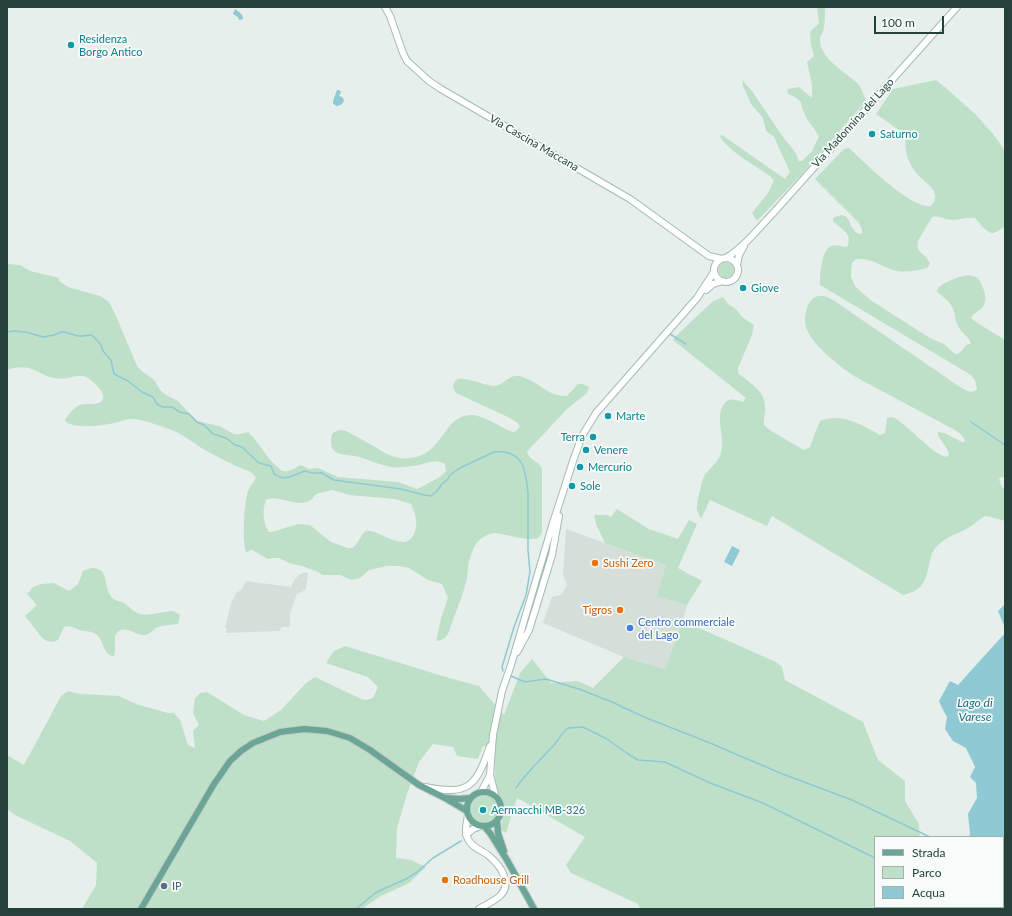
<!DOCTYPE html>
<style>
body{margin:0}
#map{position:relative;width:1012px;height:916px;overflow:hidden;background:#e6efeb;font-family:Lato,sans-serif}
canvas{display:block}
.frame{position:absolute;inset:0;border:8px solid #24423a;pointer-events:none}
.legend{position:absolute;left:874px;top:836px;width:130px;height:72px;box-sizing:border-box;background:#f7fbf9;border:1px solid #a3b1ad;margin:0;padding:5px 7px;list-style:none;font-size:12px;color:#24423a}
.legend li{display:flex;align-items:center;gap:8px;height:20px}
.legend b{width:20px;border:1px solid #a3b1ad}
.scale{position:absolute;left:874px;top:16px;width:70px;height:18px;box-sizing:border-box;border:2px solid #24423a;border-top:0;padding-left:5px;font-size:12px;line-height:14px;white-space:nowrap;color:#24423a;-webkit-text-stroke:3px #f7fbf9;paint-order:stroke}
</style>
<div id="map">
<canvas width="1012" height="916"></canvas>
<div class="frame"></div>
<ul class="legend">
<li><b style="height:5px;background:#6aa596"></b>Strada</li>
<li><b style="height:11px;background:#bfe0c8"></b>Parco</li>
<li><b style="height:11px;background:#8ec9d4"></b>Acqua</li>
</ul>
<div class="scale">100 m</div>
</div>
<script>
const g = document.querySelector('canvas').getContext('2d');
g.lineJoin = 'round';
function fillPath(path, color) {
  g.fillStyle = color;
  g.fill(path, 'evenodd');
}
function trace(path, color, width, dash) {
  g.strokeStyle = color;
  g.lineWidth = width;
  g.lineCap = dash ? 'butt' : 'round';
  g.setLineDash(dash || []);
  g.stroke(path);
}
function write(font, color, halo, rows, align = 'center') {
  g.font = font + ' Lato,sans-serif';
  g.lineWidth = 3.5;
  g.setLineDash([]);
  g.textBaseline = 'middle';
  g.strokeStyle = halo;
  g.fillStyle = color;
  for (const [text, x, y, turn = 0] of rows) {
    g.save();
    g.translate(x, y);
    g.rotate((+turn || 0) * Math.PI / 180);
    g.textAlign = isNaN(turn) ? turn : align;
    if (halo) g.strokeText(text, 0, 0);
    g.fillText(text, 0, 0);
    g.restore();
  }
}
fillPath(new Path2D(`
 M 566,529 L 667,565 L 658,595 L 687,605 L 683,621 L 665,669 L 624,657 L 543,623 L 552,597 L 561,595 L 567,586 L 563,574 Z
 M 305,572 L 308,573 L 306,588 L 302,592 L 297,594 L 292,607 L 290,614 L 290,627 L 281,627 L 280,631 L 226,633 L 227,628 L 225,628 L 231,603 L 235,596 L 235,595 L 236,593 L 241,590 L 246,581 L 291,587 L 295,579 L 300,574 Z`), '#d4dfda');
fillPath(new Path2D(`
 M 817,7 L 824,7 L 825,10 C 825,17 825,25 823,32 C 822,33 820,36 820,38 C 818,58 846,72 858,84 C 862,88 864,96 866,101 L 801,175 L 757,221 L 752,213 L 768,193 L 774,180 L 770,176 C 753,164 731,153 719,136 L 722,135 L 785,179 L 790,172 L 774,137 L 766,131 L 763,118 L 751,104 L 743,86 L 742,80 L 752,91 L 783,137 L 795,152 L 799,161 L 802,161 L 812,151 L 819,136 L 807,119 L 802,108 L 801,102 L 795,97 L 788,94 L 787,89 L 799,87 L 812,98 L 812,85 L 807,62 L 814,56 L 811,45 L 810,32 L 819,23 Z
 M 936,80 L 946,88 L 975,114 L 994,135 L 1005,151 L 1005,227 C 1000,229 997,232 993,233 C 987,234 979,222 975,218 C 967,217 960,220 952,220 C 945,220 939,215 932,217 L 918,241 C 915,255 927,253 930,264 L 927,268 C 917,271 903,273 893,270 C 879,265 871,258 856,259 L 852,263 L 851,269 L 851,277 L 855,286 L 861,292 L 872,301 L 914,328 L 930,338 L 944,344 L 955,354 C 965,353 962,344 971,344 C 970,337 961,333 958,326 C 956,323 955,318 955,314 C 952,303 946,299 937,292 L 938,288 C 941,285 944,283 949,281 C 959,277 968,272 978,278 C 983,286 990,301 981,309 C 976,313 975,312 971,318 L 976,322 L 1005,340 L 1005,477 L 1002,477 L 999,479 L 1001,485 L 1005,491 L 1005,521 L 991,517 L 985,516 C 979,519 974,525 968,528 C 954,536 945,536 934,550 C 931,554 930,560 929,565 C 925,583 923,590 903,595 L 772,516 L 767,526 L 710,500 L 701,519 C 700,516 698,513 697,510 C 696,505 702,479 705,474 C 705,474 709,471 709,470 C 714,465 720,459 721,452 C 726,437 714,418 724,404 C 729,397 736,400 743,402 L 746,398 L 673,340 L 680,332 L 712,302 L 723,297 L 728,304 L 737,310 L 742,317 L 754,325 L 752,335 L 738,368 L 738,373 C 748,382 765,390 765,406 C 766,412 763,418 764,425 L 771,431 L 804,450 L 810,447 L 815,433 L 820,421 C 841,412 862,425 880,435 L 885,433 L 887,418 L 891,417 L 895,418 C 904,425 912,431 920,439 C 928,445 935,454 946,457 L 949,455 C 948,446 939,441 937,432 L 944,433 L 962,442 L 965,442 C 964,435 958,432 953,429 L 854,376 C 838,365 816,348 807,330 C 803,321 805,298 819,296 C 826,295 833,300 839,304 L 960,387 C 965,390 972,395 977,389 L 975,380 L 971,375 L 820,285 C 820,275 821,251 831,246 C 836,244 842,247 847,247 C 854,233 840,229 833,221 L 833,218 C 852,208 847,229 859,234 L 862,233 L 862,230 L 859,223 L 815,179 L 844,149 L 849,148 C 864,162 911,209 931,206 C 943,193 927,184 919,176 C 915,172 912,167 910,163 C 905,154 905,144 906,135 L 876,114 L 893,89 Z
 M718 270a8 8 0 1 1 16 0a8 8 0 1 1-16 0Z
 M 7,264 L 20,265 L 30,271 L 59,278 L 59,281 L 68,287 L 100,296 L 109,302 L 116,316 L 137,366 L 143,372 L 154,380 L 161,391 L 168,396 L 178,401 L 197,421 L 219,426 L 234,434 L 240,434 L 248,432 L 253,437 L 271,461 L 282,471 C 289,473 294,468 301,465 L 309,469 L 318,468 L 338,477 L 398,482 L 417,489 L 440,477 L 446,471 L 445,464 C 434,457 425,465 413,466 C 406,467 398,468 391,467 C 380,465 369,460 359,457 C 343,453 327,458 332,434 C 337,430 340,429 346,431 C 354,435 362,440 370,444 C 380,450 389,457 401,458 C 406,459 411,458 416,457 C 423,455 429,452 434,446 C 446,434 452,414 473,415 C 484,416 501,427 512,432 L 515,432 L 520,427 L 518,423 L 510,418 L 456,393 C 454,389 451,386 455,381 C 460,374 485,386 494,386 C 503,386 509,374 519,376 C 537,380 548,397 567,396 L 578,384 L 583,384 L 589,387 L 587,393 L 567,409 L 541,437 L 532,446 L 527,452 C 530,461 538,460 542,468 L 542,532 C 541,534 540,536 538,538 C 532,542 504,534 495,533 C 486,534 479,539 475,546 C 472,551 469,560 468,567 C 467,572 468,577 466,582 C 462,599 454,615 449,632 C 446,638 443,640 436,641 L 441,619 L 448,598 L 442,584 L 428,580 L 409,568 L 399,566 L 387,566 L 369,570 L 360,578 L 351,580 L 340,575 L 323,575 L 316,571 L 302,566 L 289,563 L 279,558 L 273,558 L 268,559 L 252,550 L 246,552 C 242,540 244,504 248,491 C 250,486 254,482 256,478 C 253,471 245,470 238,467 C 227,462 216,456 205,450 C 195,444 185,436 174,431 C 164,427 142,419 132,419 C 125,419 117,423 109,424 C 99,426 69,429 65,420 C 68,415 73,409 78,406 C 84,402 100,407 103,399 C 104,394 101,391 99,388 C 80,365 74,382 54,378 C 47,377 41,373 34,370 C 25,366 16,367 7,370 ZM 333,490 L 349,495 L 395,499 L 411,504 C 415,513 419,523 414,534 C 405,555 378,528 366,531 C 361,533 359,544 352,548 L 348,548 L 331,542 L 310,525 L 298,524 L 272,532 L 269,532 C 263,524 262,509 266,500 C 282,493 304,514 316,494 Z
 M 617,509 L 649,529 L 678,539 L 689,520 L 697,524 L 678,568 L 702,581 L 687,605 L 657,596 L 666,565 L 605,543 L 596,524 L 594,515 L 607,515 L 611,517 Z
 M 91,568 C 110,567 103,586 111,596 C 114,601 120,601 124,603 C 130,606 132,612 140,614 C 148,616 162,612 171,611 L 175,612 L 180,615 L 178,624 C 170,625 163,625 156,628 C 152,631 148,636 142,635 C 134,634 123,624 116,634 C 113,639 117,649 114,656 C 104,657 104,641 97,635 C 91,630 86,632 79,630 C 74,628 70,625 64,627 L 58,640 C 46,645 41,637 35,629 C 32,624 28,620 25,616 L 37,605 L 27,594 L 33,587 L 41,584 L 54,583 L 69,591 L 78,584 L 83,571 Z
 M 683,621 L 776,662 L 782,667 L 785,680 L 863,722 L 878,760 L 905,781 L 905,801 L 919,824 L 920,837 L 875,837 L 875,907 L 935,907 L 933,909 L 640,909 L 638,904 L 571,873 L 566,865 L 585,837 L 517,798 L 506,833 L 501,830 L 504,809 L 502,802 L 497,793 L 495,776 L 495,748 L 483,746 L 478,759 L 457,756 L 453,747 L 433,744 L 419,762 L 407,794 L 397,828 L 396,858 L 411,860 L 426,867 L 409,883 L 379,897 L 362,909 L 82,909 L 96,885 L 97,863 L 70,841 L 15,815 L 7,809 L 7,755 L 24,765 L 61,696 L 68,691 L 80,694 L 119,696 L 136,704 L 168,713 L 174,713 L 180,720 L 188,745 L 195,748 L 193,731 L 199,725 L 193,713 L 195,698 L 200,693 L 207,692 L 244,715 L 264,721 L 281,710 L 306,683 L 315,677 L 359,698 L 366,700 L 373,698 L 378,687 L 368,677 L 326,663 L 334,651 L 345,646 L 449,678 L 479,686 L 504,715 L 520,673 L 532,659 L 551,683 L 578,681 L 593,688 L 624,657 L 665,669 Z
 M471 809a13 13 0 1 1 26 0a13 13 0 1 1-26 0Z`), '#bfe0c8');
fillPath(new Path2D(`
 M 235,9 C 239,12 243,14 243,19 L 239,20 L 238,17 L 233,14 Z
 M 337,90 L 339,90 L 341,92 L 339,96 L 342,97 L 344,100 C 343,104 341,105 337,106 L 333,104 L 333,101 Z
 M 732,546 L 740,550 L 732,566 L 724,562 Z
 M 1005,604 L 1005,628 L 998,611 Z
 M 1005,633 L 1005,909 L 988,909 L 987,907 L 1003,907 L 1003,837 L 969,837 L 970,834 L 968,814 L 977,798 L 976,783 L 970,777 L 975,767 L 966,748 L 953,741 L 945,729 L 947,717 L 942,708 L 939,701 L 950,681 L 958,685 Z`), '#8ec9d4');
trace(new Path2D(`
 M 7,332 L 13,331 L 26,332 L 43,337 L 54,335 L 61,332 L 64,332 L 78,336 L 82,336 L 91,335 L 94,337 L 101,345 L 103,351 L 111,360 L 112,364 L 114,374 L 128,381 L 142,392 L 153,397 L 155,401 L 158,405 L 163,407 L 172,407 L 180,412 L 189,414 L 197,422 L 204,425 L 213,434 L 226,438 L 235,445 L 242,447 L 259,463 L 271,466 L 274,474 L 282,478 L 290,477 L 302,472 L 305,471 L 312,473 L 322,473 L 334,480 L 401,489 L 424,495 L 431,496 L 437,491 L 442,484 L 448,479 L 450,475 L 460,468 L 494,452 C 504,450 517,454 522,464 C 526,472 527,484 528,493 L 528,550 L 530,572 L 526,595 L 514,627 L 502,667 L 503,671
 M 670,334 L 686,344
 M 971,422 L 1005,445
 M 511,676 L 525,682 L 546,679 L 579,689 L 612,702 L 644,717 L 710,743 L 780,773 L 852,800 L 930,837
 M 516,788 C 527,772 541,759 554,745 C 559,739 562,733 568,728 L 583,727 L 607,739 L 628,754 L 638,760 L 665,762 L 710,783 L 763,803 L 875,858
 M 959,907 L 960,909
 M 356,909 L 374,894 L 381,890 L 406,879 L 416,873 L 433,858 L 461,841
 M 875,909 L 877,907`), '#8ec9d4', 1.5);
const secondary = new Path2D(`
 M 385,7 L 390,16 L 403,53 L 407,61 L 429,81 L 441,89 L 630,199 L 709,256 L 722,259
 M 726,258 C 745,246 760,227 775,211 L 957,7
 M714 270a12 12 0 1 1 24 0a12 12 0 1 1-24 0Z
 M 737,265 L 739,255 L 744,246
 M 706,290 L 713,284 L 723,281
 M 517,652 L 529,630 L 552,555 L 559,516
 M 425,787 C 470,796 476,786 490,746
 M 481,792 L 490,775
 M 496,798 L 490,775 L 493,735 L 502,691 L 511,665 L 552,526 L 573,461 L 582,436 L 596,413 L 697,298 L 714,272
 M 468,815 C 467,822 464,832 468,839 C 472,848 482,850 489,856 C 500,865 513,883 500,896 C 494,901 486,905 479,909
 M 466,835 L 473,829 L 481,826`);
const primary = new Path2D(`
 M467 809a17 17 0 1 1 34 0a17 17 0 1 1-34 0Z
 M 447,798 L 459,799 L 471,798
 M 497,820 L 498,833 L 504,851
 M 484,826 L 490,833 L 507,860 L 534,909
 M 141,909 L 214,784 L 230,761 L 241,751 L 253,743 L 280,732 L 304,729 L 327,731 L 350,738 L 370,750 L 419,785 L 445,798 L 467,811`);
trace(secondary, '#a4bbb3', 8);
trace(primary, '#c2cac8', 8);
trace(secondary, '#fff', 6);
trace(primary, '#6aa596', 6);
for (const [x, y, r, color] of [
 [71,45,4,"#0f9aa8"],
 [872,134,4,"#0f9aa8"],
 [743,288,4,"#0f9aa8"],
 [608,416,4,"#0f9aa8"],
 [593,437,4,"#0f9aa8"],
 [586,450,4,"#0f9aa8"],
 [580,467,4,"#0f9aa8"],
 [572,486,4,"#0f9aa8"],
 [595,563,4,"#e8710a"],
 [620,610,4,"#e8710a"],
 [630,628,4,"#3f7fe0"],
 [483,810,4,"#0f9aa8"],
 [445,880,4,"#e8710a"],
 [164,886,4,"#5c6f8a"]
]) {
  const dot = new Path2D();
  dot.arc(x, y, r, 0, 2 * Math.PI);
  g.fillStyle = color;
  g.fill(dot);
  trace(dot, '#f7fbf9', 1.5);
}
write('11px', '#0d838f', '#f7fbf9', [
 ["Residenza",79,39],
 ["Borgo Antico",79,52],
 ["Saturno",880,134],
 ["Giove",751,288],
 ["Marte",616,416],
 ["Terra",585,437,"right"],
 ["Venere",594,450],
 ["Mercurio",588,467],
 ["Sole",580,486],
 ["Aermacchi MB-326",491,810]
], 'left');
write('11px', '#24423a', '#f7fbf9', [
 ["Via Madonnina del Lago",853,123,-48],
 ["Via Cascina Maccana",534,143,30]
]);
write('11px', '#c56008', '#f7fbf9', [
 ["Sushi Zero",603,563],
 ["Tigros",612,610,"right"],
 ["Roadhouse Grill",453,880]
], 'left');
write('11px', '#366cbe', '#f7fbf9', [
 ["Centro commerciale",638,622],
 ["del Lago",638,635]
], 'left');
write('11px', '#4e5e75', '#f7fbf9', [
 ["IP",172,886]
], 'left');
write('italic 12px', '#1c6f80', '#f7fbf9', [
 ["Lago di",975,703],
 ["Varese",975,717]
]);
</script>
